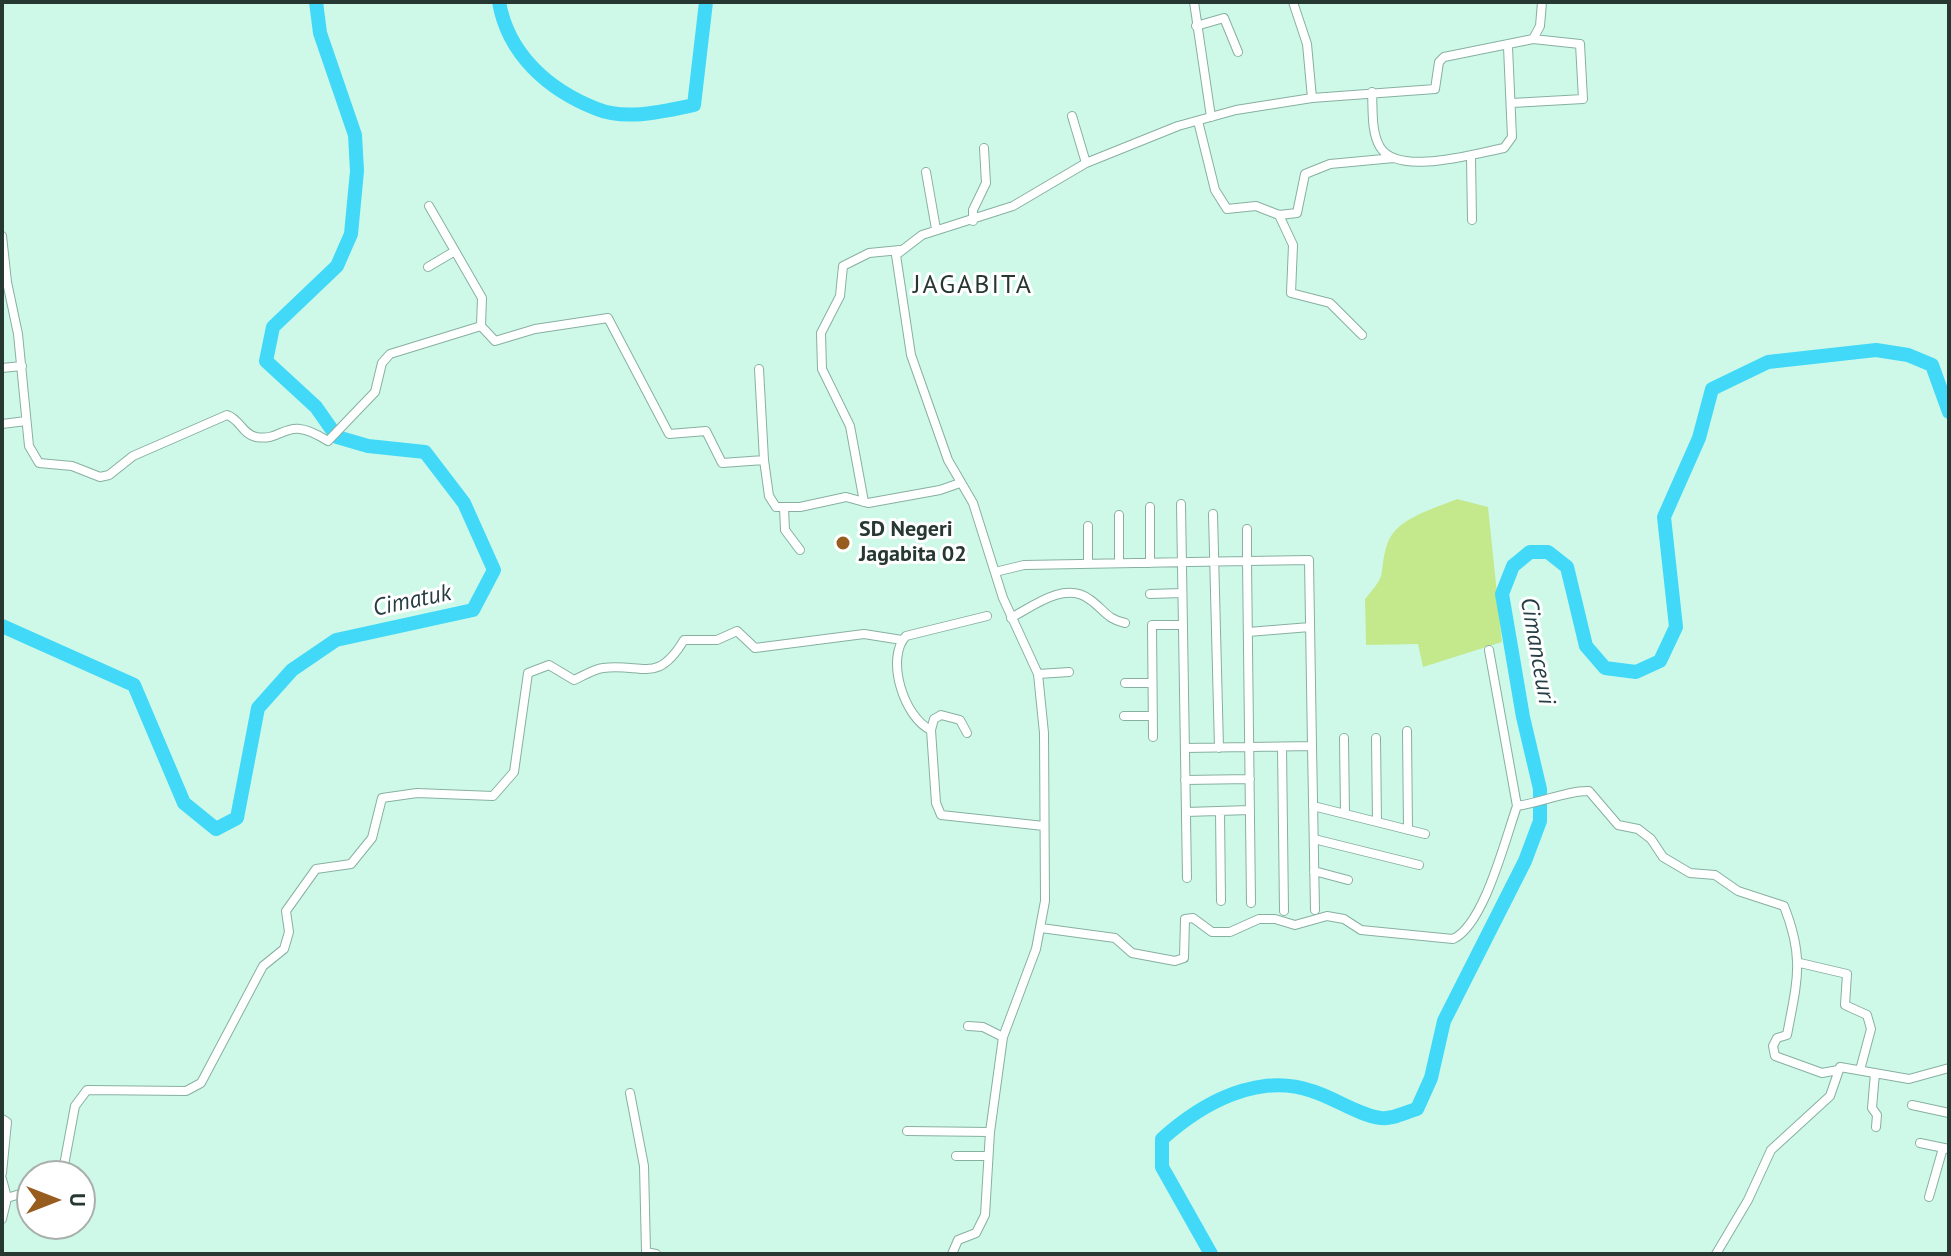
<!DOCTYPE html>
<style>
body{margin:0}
#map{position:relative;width:1951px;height:1256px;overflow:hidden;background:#cef9e9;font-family:"PT Sans",sans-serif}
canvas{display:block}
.frame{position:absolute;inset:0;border:4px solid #273832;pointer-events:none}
.north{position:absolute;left:16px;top:1160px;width:80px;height:80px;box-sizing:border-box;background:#fff;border:2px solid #a9afad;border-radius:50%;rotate:90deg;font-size:22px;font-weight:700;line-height:32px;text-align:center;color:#273832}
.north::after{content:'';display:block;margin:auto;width:28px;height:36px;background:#995c1f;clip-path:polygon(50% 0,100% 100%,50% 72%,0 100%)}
</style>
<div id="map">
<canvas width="1951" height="1256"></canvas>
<div class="frame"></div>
<div class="north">U</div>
</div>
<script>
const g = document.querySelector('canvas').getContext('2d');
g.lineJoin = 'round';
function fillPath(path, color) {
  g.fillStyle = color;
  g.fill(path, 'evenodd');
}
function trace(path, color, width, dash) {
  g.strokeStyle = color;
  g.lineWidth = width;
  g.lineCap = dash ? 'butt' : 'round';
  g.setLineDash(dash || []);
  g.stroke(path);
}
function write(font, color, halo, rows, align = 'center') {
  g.font = font + ' "PT Sans",sans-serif';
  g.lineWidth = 6;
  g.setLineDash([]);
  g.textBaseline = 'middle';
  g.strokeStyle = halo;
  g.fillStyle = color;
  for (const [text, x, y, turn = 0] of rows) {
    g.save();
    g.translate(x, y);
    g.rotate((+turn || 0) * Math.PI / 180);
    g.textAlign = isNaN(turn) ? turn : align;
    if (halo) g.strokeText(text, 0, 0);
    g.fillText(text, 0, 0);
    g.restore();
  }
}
fillPath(new Path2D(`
 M 1457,499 L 1488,507 L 1502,642 L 1423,667 L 1418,644 L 1366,645 L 1365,599 C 1389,571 1378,578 1386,548 C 1393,518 1432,510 1457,499 Z`), '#c3e98c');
trace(new Path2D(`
 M 499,2 C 508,54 548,90 597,109 C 626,121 665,111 694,105 L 706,2
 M 2,626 L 134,685 L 184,803 L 216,829 L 237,818 L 258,708 L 292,670 L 336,640 L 473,610 L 494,570 L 464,503 L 425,452 L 368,446 L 337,437 L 316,407 L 266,361 L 273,327 L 337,266 L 351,234 L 357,171 L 355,135 L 320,33 L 316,2
 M 1211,1254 L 1162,1167 L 1162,1139 C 1202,1103 1258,1072 1312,1091 C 1335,1098 1358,1115 1381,1118 C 1391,1120 1406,1112 1417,1109 L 1431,1078 L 1444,1021 L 1525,861 L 1540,821 L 1540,789 L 1523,717 L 1502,594 L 1513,566 L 1530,552 L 1548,552 L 1567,567 L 1586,646 L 1605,668 L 1636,672 L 1660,661 L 1676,627 L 1664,517 L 1699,438 L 1712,389 L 1768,362 L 1876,350 L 1908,355 L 1932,365 L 1949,412`), '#42d9f8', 14);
const minor = new Path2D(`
 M 1194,2 L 1211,117
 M 1293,2 L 1307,44 L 1312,98
 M 1196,26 L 1224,18 L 1238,52
 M 1372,92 C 1373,109 1371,132 1380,147 C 1398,177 1477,153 1504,148 L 1512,137 L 1508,47
 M 1512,103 L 1583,99 L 1580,44 L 1533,39
 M 1072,116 L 1086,163
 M 1198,121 L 1215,190 L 1227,209 L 1256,206 L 1279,215 L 1297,213 L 1305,174 L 1330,164 L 1394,158
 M 1471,157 L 1472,220
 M 926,172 L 936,229
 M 429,206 L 455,251
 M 1279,215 L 1293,245 L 1291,293 L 1330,303 L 1362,335
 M 973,221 L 973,210 L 986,183 L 984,148
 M 2,236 L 7,282 L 18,334 L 29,446 L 39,463 L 72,466 L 100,477 L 109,475 L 133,456 L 227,415 C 240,419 242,434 256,437 C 286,442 284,413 328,441 L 375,392 L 382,363 L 390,354 L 481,326 L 495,341 L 535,329 L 608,318 L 669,434 L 706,431 L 722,463 L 764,460 L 769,496 L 776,507 L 800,507 L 846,497 L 868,503 L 940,490 L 960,483
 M 428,267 L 455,251 L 482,298 L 481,326
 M 2,368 L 22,366
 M 759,369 L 764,460
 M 2,424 L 26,421
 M 864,502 L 850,426 L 822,369 L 821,333 L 840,296 L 843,266 L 869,253 L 900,250
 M 1181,504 L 1187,878
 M 1150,507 L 1150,563
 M 784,508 L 785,530 L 800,550
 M 1213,514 L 1219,748
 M 1119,515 L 1119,563
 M 1088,526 L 1088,564
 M 1247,529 L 1247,561 L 1309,560 L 1312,746
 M 995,572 L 1024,565 L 1247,561 L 1251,903
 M 1150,594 L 1182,593
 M 987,616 L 906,636 C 885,658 904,718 931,730 L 936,803 L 941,815 L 1044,826
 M 1011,618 C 1033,606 1065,581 1089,599 C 1104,609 1106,619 1125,623
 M 1248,632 L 1310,627
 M 1489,650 L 1517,806
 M 1038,674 L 1069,672
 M 1125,683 L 1152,683
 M 1124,716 L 1153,716
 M 931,730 L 934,719 L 941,715 L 960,720 L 967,733
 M 1407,731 L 1408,830
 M 1153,737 L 1152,625 L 1183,625
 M 1344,738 L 1345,814
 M 1376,738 L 1377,822
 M 1282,747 L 1284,911
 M 1185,748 L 1312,746 L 1315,910
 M 1185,780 L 1250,779
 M 1313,806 L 1425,834
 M 1220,811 L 1221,901
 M 1186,812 L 1250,810
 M 1314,839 L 1419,865
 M 1314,871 L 1348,880
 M 1041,928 L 1115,938 L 1132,953 L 1175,961 L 1184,958 L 1185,919 L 1193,918 L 1212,932 L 1230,932 L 1259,919 L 1275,919 L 1295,925 L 1327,916 L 1344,919 L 1361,930 L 1453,939 C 1484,925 1505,840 1517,806 C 1540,803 1569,790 1589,791 L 1618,825 L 1638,829 L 1651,839 L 1663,857 L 1690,873 L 1715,875 L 1738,891 L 1784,906 C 1805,959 1797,981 1787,1035 L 1777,1038 L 1773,1046 L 1775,1056 L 1822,1073 L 1838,1070
 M 1800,963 L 1847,974 L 1845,1005 L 1867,1015 L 1871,1029 L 1860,1070
 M 968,1026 L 983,1027 L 1003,1037
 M 1875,1073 L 1872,1108 L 1877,1115 L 1876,1127
 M 630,1093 L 644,1166 L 646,1252 L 656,1254
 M 1912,1105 L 1949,1113
 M 2,1119 L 7,1122 L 2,1173
 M 907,1131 L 990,1132
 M 1920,1143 L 1949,1149
 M 956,1156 L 988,1156
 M 62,1176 L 75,1106 L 87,1090 L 186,1091 L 201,1083 L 263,966 L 284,949 L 289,932 L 286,911 L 316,869 L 351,864 L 372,838 L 382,798 L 417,793 L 493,796 L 514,772 L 528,673 L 549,665 L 574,680 C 583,676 594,669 603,668 C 643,663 657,685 684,640 L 717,640 L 737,631 L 755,648 L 864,634 L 902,640
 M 2,1179 L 7,1198
 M 1929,1197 L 1943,1148
 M 2,1219 L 7,1198 L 23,1193 L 32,1195
 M 952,1254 L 958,1240 L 976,1233 L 985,1215 L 990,1132 L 1003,1037 L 1036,949 L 1045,901 L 1044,733 L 1038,674 L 1003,598 L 973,503 L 948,460 L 911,355 L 896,255 L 922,235 L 1013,206 L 1086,163 L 1178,126 L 1236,110 L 1312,98 L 1435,89 L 1439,62 L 1444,57 L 1533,39 L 1540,26 L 1542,2
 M 1716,1254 L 1748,1200 L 1771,1150 L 1830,1096 L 1840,1067 L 1909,1079 L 1949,1068`);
trace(minor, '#87b0a1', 10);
trace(minor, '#fff', 8);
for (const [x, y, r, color] of [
 [843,543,8,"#995c1f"]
]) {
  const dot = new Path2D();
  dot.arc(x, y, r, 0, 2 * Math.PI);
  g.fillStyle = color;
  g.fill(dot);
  trace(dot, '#fff', 3);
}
write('bold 22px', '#273832', '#fff', [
 ["SD Negeri",859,530],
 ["Jagabita 02",859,555]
], 'left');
write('italic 24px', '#253d43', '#fff', [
 ["Cimatuk",412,601,-12],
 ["Cimanceuri",1537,651,80]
]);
g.letterSpacing = '2px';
write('26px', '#273832', '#fff', [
 ["JAGABITA",973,286]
]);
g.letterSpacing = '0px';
</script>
